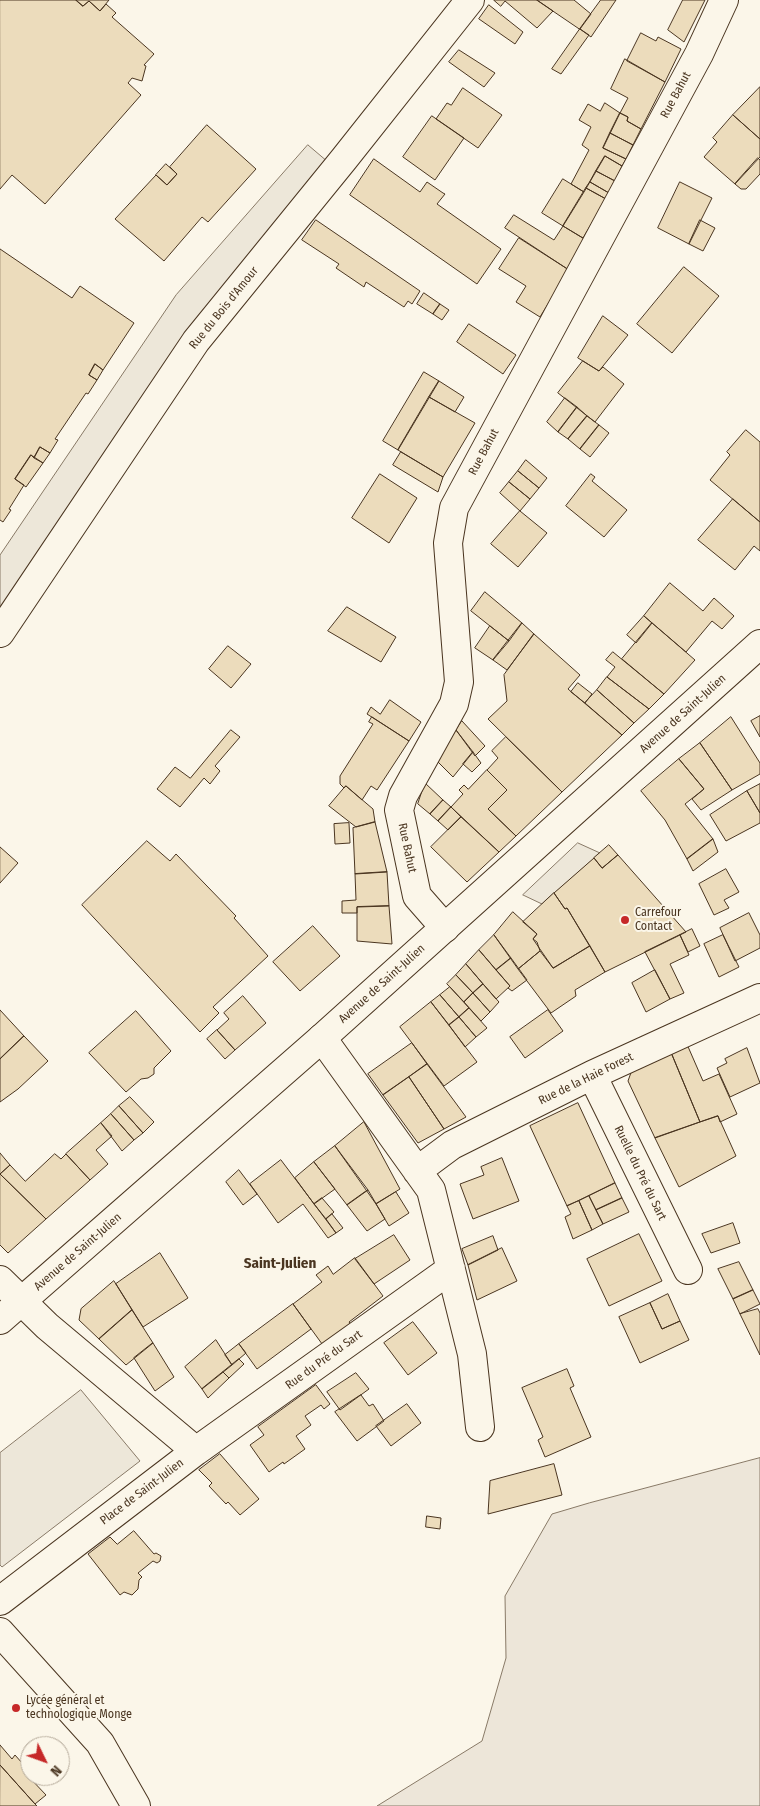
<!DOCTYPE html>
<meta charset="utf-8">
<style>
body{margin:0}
#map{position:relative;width:760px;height:1806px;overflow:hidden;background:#fbf6e9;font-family:"Fira Sans Condensed",sans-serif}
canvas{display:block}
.north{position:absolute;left:20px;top:1736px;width:50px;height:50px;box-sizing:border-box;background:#fbf6e9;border:1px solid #b4a999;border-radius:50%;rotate:132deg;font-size:14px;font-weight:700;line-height:20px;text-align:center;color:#4a3520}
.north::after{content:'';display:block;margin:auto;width:18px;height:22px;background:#c62828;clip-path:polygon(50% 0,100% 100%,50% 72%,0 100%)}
</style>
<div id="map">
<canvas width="760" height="1806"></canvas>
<div class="north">N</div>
</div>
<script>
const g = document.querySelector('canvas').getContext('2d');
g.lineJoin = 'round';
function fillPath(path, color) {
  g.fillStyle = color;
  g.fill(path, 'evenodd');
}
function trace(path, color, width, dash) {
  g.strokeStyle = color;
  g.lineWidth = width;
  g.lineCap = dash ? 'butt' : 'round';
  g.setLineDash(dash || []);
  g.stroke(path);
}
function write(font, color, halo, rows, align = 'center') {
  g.font = font + ' "Fira Sans Condensed",sans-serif';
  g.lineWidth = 4;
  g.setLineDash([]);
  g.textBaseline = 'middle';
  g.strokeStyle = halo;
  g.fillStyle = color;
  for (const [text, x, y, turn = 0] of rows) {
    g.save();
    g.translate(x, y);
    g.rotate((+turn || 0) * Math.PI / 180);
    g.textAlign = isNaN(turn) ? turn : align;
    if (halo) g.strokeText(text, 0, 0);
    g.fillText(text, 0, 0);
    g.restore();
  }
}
const green = new Path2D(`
 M 760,1458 L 760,1806 L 377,1806 L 482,1741 L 506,1658 L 505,1596 L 552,1514 L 589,1503 Z`);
fillPath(green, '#ede6d9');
trace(green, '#887966', 1);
const parking = new Path2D(`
 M 308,145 L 328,162 L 0,633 L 0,555 L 176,295 Z
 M 578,843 L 600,853 L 542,904 L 523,895 Z
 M 81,1390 L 140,1461 L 2,1567 L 0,1565 L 0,1453 Z`);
fillPath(parking, '#ede7d9');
trace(parking, '#887966', 1);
const building = new Path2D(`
 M 0,0 L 76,0 L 83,6 L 89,1 L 100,11 L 106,4 L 116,13 L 112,17 L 154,54 L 144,65 L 146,66 L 142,81 L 132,78 L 128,83 L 141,95 L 45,204 L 12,175 L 0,189 Z
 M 76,0 L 109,0 L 100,11 L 89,1 L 83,6 Z
 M 494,0 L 537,0 L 553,11 L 537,28 L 505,1 L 501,6 Z
 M 537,0 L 574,0 L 591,14 L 580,29 Z
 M 601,0 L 616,0 L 591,37 L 580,29 Z
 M 683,0 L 705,0 L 684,42 L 668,30 Z
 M 489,5 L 523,32 L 515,44 L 479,19 Z
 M 580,29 L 589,35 L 561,74 L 552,69 Z
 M 641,33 L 656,41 L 658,37 L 681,49 L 665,82 L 627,61 Z
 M 459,50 L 495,73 L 484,87 L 449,62 Z
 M 625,59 L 665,82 L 641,129 L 627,121 L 628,117 L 620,113 L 628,98 L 611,89 Z
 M 760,87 L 760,139 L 733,115 Z
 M 463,88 L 502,115 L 478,148 L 436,119 L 447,103 L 451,105 Z
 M 605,103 L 620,113 L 603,148 L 626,159 L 622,166 L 605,156 L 584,192 L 571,184 L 589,150 L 582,145 L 591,127 L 579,120 L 588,104 L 600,111 Z
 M 620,113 L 628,117 L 627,121 L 641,129 L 633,145 L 610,133 Z
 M 733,115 L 760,139 L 760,157 L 735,184 L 704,157 L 717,142 L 713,138 Z
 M 432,116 L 464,138 L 435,180 L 403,157 Z
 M 207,125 L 256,169 L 208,222 L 202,217 L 164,261 L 115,219 L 156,175 L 167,185 L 177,174 L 170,167 Z
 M 610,133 L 633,145 L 626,159 L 603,148 Z
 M 605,156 L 622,166 L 615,181 L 596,171 Z
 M 758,158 L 760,160 L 760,174 L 746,189 L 741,189 L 735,184 Z
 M 374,159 L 420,192 L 427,182 L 443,193 L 445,194 L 437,204 L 501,249 L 477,284 L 350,195 Z
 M 166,164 L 177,174 L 167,185 L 156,175 Z
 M 596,171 L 615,181 L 609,193 L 590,182 Z
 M 563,179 L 584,192 L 563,226 L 542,213 Z
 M 590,182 L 609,193 L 606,199 L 586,188 Z
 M 680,182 L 712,198 L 689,244 L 658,228 Z
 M 586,188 L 606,199 L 583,238 L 563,226 Z
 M 514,215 L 554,240 L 563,226 L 586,240 L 569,270 L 505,228 Z
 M 316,220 L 420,291 L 412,304 L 408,301 L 404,307 L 366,282 L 364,287 L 336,268 L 339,264 L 302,240 Z
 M 700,220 L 715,228 L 703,251 L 689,244 Z
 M 519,238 L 569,270 L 540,317 L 516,302 L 526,286 L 499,269 Z
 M 0,249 L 72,298 L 80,286 L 134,323 L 103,370 L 95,364 L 89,375 L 97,380 L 88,394 L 86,393 L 55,439 L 58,440 L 50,453 L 40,447 L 34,458 L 31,455 L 15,479 L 24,485 L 9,509 L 11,510 L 3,522 L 0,520 Z
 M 684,267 L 719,296 L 672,353 L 637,324 Z
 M 424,293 L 440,304 L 433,314 L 417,304 Z
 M 440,304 L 449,310 L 442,320 L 433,314 Z
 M 603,316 L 628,335 L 599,371 L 578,358 Z
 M 469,324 L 516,355 L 503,374 L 457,342 Z
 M 583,361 L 599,371 L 603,367 L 624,384 L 595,422 L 558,393 Z
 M 95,364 L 103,370 L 97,380 L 89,375 Z
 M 424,372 L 439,381 L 398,450 L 383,441 Z
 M 439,381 L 464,397 L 455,412 L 429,397 Z
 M 429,397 L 475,423 L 443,477 L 398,450 Z
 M 565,398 L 577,407 L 558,432 L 547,422 Z
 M 577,407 L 587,416 L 568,439 L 558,432 Z
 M 587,416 L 599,425 L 580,449 L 568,439 Z
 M 599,425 L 609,433 L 590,457 L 580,449 Z
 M 746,430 L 760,442 L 760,522 L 710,480 L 730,455 L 727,452 Z
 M 40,447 L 50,453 L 43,463 L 34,458 Z
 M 401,452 L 443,477 L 438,492 L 393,465 Z
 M 31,455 L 43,463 L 26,487 L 15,479 Z
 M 526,460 L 547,478 L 539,488 L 518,471 Z
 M 518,471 L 539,488 L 530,499 L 509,482 Z
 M 380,474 L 417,498 L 389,543 L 352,518 Z
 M 591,474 L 595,477 L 592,481 L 627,510 L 604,537 L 566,506 Z
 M 509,482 L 530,499 L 520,511 L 500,493 Z
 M 733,499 L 760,522 L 760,551 L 754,546 L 735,570 L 698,540 Z
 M 520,511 L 547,533 L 518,567 L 491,544 Z
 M 670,583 L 703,611 L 714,598 L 734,616 L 722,629 L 712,621 L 686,652 L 644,616 Z
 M 485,592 L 522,623 L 509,641 L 471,611 Z
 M 347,607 L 396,637 L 381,662 L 328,631 Z
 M 644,616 L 652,623 L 636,643 L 627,635 Z
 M 522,623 L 534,634 L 507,670 L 493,660 Z
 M 652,623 L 695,660 L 664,694 L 622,659 Z
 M 490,626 L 509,641 L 493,660 L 475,648 Z
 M 534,634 L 580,675 L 568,689 L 622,735 L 562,792 L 488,719 L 507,701 L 504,675 Z
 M 228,646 L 251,664 L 231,688 L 209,669 Z
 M 613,652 L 664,694 L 649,709 L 607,677 L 615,667 L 606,660 Z
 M 607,677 L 649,709 L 634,723 L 597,690 Z
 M 578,683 L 592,694 L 585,703 L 571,692 Z
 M 597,690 L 634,723 L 622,735 L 585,703 Z
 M 390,700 L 421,722 L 409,741 L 367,714 L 371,707 L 380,714 Z
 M 760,716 L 760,737 L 751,721 Z
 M 372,717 L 409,741 L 377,790 L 371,786 L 362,800 L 346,786 L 344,788 L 340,784 L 340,776 L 373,724 L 369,722 Z
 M 731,717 L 760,763 L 760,774 L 732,790 L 700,743 Z
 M 462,721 L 485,746 L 475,756 L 456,730 Z
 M 231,730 L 240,737 L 215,766 L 220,771 L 210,784 L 204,778 L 180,807 L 157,789 L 175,767 L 190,778 Z
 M 456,730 L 473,752 L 453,777 L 436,760 Z
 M 506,737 L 562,792 L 516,836 L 488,809 L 507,790 L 487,770 L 498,758 L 492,751 Z
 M 700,743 L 732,790 L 701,810 L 692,799 L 704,789 L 679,759 Z
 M 473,752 L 481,763 L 472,772 L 463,764 Z
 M 679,759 L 704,789 L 685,804 L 713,839 L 687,859 L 665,820 L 641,791 Z
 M 487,770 L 507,790 L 488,809 L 516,836 L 499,852 L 451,807 L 463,794 L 459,790 L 464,785 L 468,789 Z
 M 425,783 L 443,800 L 430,814 L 418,804 Z
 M 760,784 L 760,813 L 747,791 Z
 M 346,786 L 373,809 L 375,822 L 356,827 L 329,806 Z
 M 747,791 L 760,813 L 760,823 L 726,841 L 710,815 Z
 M 443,800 L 451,807 L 438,821 L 430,814 Z
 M 451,807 L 461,817 L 448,830 L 438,821 Z
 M 461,817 L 499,852 L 467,882 L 431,847 Z
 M 375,822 L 387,872 L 355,874 L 353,828 Z
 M 349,823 L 350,843 L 335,844 L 334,824 Z
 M 713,839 L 718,852 L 693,871 L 687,859 Z
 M 147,841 L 170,861 L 176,854 L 236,916 L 234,918 L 268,956 L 213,1007 L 219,1013 L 200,1032 L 82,905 Z
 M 609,845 L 618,855 L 602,868 L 594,858 Z
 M 0,847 L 18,863 L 0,883 Z
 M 618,855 L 686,932 L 605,972 L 567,908 L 565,909 L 554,893 L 594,858 L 602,868 Z
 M 726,869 L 739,892 L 724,900 L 729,908 L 714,915 L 699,884 Z
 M 387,872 L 389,906 L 357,907 L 357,913 L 342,913 L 342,901 L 356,900 L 355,874 Z
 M 554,893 L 565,909 L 567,908 L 590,946 L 553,968 L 533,939 L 537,934 L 523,922 Z
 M 389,906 L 392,944 L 357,941 L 357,907 Z
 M 513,912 L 537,934 L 533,939 L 537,942 L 540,951 L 518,969 L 494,935 Z
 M 749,913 L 760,935 L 760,948 L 735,961 L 720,928 Z
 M 313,926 L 340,956 L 300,991 L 273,962 Z
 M 692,929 L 700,946 L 688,952 L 680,935 Z
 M 494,935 L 511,958 L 496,970 L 479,950 Z
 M 680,935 L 689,955 L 670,964 L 684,993 L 670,999 L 645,952 Z
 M 723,935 L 739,967 L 719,977 L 704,944 Z
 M 590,946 L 605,972 L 575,990 L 576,996 L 551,1013 L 518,969 L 540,951 L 553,968 Z
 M 479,950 L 510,986 L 496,999 L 466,964 Z
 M 511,958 L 527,980 L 512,991 L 508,988 L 510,986 L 496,970 Z
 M 466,964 L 483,984 L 473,993 L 456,975 Z
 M 655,970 L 670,999 L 646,1012 L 632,983 Z
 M 456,975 L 473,993 L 464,1002 L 447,984 Z
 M 483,984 L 499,1002 L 490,1012 L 473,993 Z
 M 450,987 L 469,1008 L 459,1017 L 440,995 Z
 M 473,993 L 490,1012 L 481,1021 L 464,1002 Z
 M 440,995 L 459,1017 L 449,1025 L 431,1002 Z
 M 243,996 L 266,1023 L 235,1050 L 217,1030 L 229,1019 L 224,1013 Z
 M 431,1002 L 477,1062 L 444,1086 L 400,1027 Z
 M 469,1008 L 487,1028 L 476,1037 L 459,1017 Z
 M 0,1010 L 24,1036 L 0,1059 Z
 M 548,1010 L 563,1031 L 525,1058 L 510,1037 Z
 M 136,1011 L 171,1051 L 154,1068 L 154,1074 L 148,1078 L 141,1079 L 126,1092 L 89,1053 Z
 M 459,1017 L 476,1037 L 465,1047 L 449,1025 Z
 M 217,1030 L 235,1050 L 225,1059 L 207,1039 Z
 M 24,1036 L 48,1061 L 18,1089 L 0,1102 L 0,1059 Z
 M 686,1042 L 703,1081 L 719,1074 L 737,1114 L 720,1122 L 718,1116 L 700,1122 L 670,1050 Z
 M 412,1043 L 427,1064 L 383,1095 L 368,1074 Z
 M 747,1048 L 760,1083 L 730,1097 L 717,1068 L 727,1063 L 725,1059 Z
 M 670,1050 L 700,1122 L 655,1138 L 628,1081 L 633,1067 Z
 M 427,1064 L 466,1117 L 444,1129 L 409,1077 Z
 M 409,1077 L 444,1129 L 418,1143 L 383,1095 Z
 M 130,1097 L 154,1122 L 143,1133 L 119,1106 Z
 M 578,1103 L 615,1183 L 567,1206 L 530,1126 Z
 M 119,1106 L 143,1133 L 134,1140 L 111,1114 Z
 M 111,1114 L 134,1140 L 122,1151 L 101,1123 Z
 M 718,1116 L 736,1156 L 679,1187 L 655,1138 Z
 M 364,1122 L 400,1189 L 376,1204 L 335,1146 Z
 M 101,1123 L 112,1136 L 96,1150 L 108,1164 L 90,1180 L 66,1154 Z
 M 335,1146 L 368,1190 L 347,1205 L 314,1162 Z
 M 0,1153 L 10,1165 L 0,1174 Z
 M 55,1154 L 61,1159 L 66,1154 L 90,1180 L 46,1219 L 0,1174 L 10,1165 L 25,1181 Z
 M 502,1158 L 519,1201 L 473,1219 L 460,1184 L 484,1175 L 481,1167 Z
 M 281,1160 L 336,1233 L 328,1238 L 303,1204 L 278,1223 L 250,1184 Z
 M 314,1162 L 335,1189 L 314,1204 L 295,1178 Z
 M 239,1170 L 257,1194 L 243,1205 L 226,1182 Z
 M 0,1174 L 46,1219 L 8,1253 L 0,1245 Z
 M 615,1183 L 622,1198 L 596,1210 L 589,1196 Z
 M 368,1190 L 385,1219 L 367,1231 L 347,1205 Z
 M 396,1192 L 409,1213 L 389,1226 L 376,1204 Z
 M 589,1196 L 603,1224 L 592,1230 L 579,1201 Z
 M 322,1198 L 334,1212 L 326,1219 L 314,1204 Z
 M 622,1198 L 629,1212 L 603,1224 L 596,1210 Z
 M 579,1201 L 592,1230 L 573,1239 L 565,1217 L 571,1214 L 567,1206 Z
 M 332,1214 L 343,1228 L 336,1233 L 326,1219 Z
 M 733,1223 L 740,1243 L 711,1253 L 702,1234 Z
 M 639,1234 L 662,1281 L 609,1306 L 587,1259 Z
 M 394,1235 L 410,1260 L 374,1284 L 355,1259 Z
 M 493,1236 L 498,1250 L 468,1265 L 462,1249 Z
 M 502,1248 L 517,1281 L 477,1300 L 468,1265 Z
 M 160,1253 L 188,1298 L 143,1327 L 116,1284 Z
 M 355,1258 L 383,1296 L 349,1322 L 353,1327 L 325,1348 L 293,1304 L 322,1282 L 316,1275 L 328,1266 L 333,1274 Z
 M 739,1262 L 753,1290 L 733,1299 L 718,1269 Z
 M 114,1281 L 132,1310 L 99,1339 L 79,1320 L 81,1309 Z
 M 753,1290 L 760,1304 L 740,1314 L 733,1299 Z
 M 668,1294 L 680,1321 L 662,1329 L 650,1303 Z
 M 650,1303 L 662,1329 L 680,1321 L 689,1340 L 640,1363 L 619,1317 Z
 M 293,1304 L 311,1329 L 257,1369 L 239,1344 Z
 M 758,1309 L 760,1313 L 760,1355 L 740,1314 Z
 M 132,1310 L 153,1343 L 126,1365 L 99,1339 Z
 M 413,1322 L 437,1353 L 408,1375 L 384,1343 Z
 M 216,1340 L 232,1365 L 202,1389 L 185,1367 Z
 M 153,1343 L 174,1377 L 155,1391 L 134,1358 Z
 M 239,1344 L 246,1353 L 232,1365 L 225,1355 Z
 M 239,1359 L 244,1364 L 229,1378 L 223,1372 Z
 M 567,1369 L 574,1386 L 570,1388 L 591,1437 L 545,1457 L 538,1440 L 543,1437 L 522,1388 Z
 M 223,1372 L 229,1378 L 208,1398 L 202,1389 Z
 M 356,1373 L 369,1389 L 340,1410 L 327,1392 Z
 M 316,1385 L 330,1404 L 324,1409 L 321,1405 L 305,1416 L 311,1425 L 296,1436 L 305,1449 L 284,1464 L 283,1462 L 269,1472 L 250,1445 L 264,1435 L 258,1427 Z
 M 361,1395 L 369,1406 L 373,1404 L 384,1421 L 357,1441 L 335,1412 Z
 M 407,1404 L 421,1423 L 391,1446 L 376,1426 Z
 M 220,1454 L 259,1499 L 240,1515 L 228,1502 L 226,1504 L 209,1486 L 212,1483 L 199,1470 Z
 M 554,1464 L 562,1495 L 488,1514 L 490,1481 Z
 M 427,1516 L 441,1518 L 440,1529 L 426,1527 Z
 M 134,1531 L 154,1554 L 156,1553 L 161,1556 L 160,1561 L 157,1563 L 153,1561 L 138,1573 L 142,1577 L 139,1580 L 138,1589 L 132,1595 L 124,1592 L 120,1595 L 88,1554 L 110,1537 L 117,1544 Z
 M 0,1745 L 12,1759 L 15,1755 L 30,1772 L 29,1777 L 46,1795 L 35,1804 L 0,1765 Z
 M 0,1765 L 35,1804 L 37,1806 L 0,1806 Z`);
fillPath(building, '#ecdcbc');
trace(building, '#4a3520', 1);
const minor = new Path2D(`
 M 0,633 L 196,341 L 344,159 L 470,0
 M 445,928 L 417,896 L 399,810 L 403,796 L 454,704 L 459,682 L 448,543 L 454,508 L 699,54 L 724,0
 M 322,1038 L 431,1190 L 472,1354 L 480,1427
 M 592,1075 L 688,1270
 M 417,1171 L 452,1145 L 592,1075 L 760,998
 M 0,1280 L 47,1326 L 196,1451 L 0,1601
 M 196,1451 L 451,1269`);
const secondary = new Path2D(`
 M 0,1320 L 322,1038 L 760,644
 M 0,1632 L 100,1743 L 136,1806`);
trace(minor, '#4a3520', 30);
trace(secondary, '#4a3520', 30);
trace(minor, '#fbf6e9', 28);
trace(secondary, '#fbf6e9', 28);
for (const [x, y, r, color] of [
 [625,920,5,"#c62828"],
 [16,1708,5,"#c62828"]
]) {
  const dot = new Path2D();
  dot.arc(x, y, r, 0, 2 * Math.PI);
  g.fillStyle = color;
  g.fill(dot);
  trace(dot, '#fbf6e9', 2);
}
write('12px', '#4a3520', '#fbf6e9', [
 ["Rue Bahut",676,95,-62],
 ["Rue du Bois d'Amour",224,308,-51],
 ["Rue Bahut",484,452,-62],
 ["Avenue de Saint-Julien",683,714,-42],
 ["Rue Bahut",407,848,78],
 ["Avenue de Saint-Julien",382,984,-42],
 ["Rue de la Haie Forest",586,1079,-26],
 ["Ruelle du Pré du Sart",640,1173,64],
 ["Avenue de Saint-Julien",78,1252,-41],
 ["Rue du Pré du Sart",324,1360,-36],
 ["Place de Saint-Julien",142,1492,-37]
]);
write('12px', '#4a3520', '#fbf6e9', [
 ["Carrefour",635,913],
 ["Contact",635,927],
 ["Lycée général et",26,1701],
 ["technologique Monge",26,1715]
], 'left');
write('bold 15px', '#4a3520', '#fbf6e9', [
 ["Saint-Julien",280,1264]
]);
</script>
